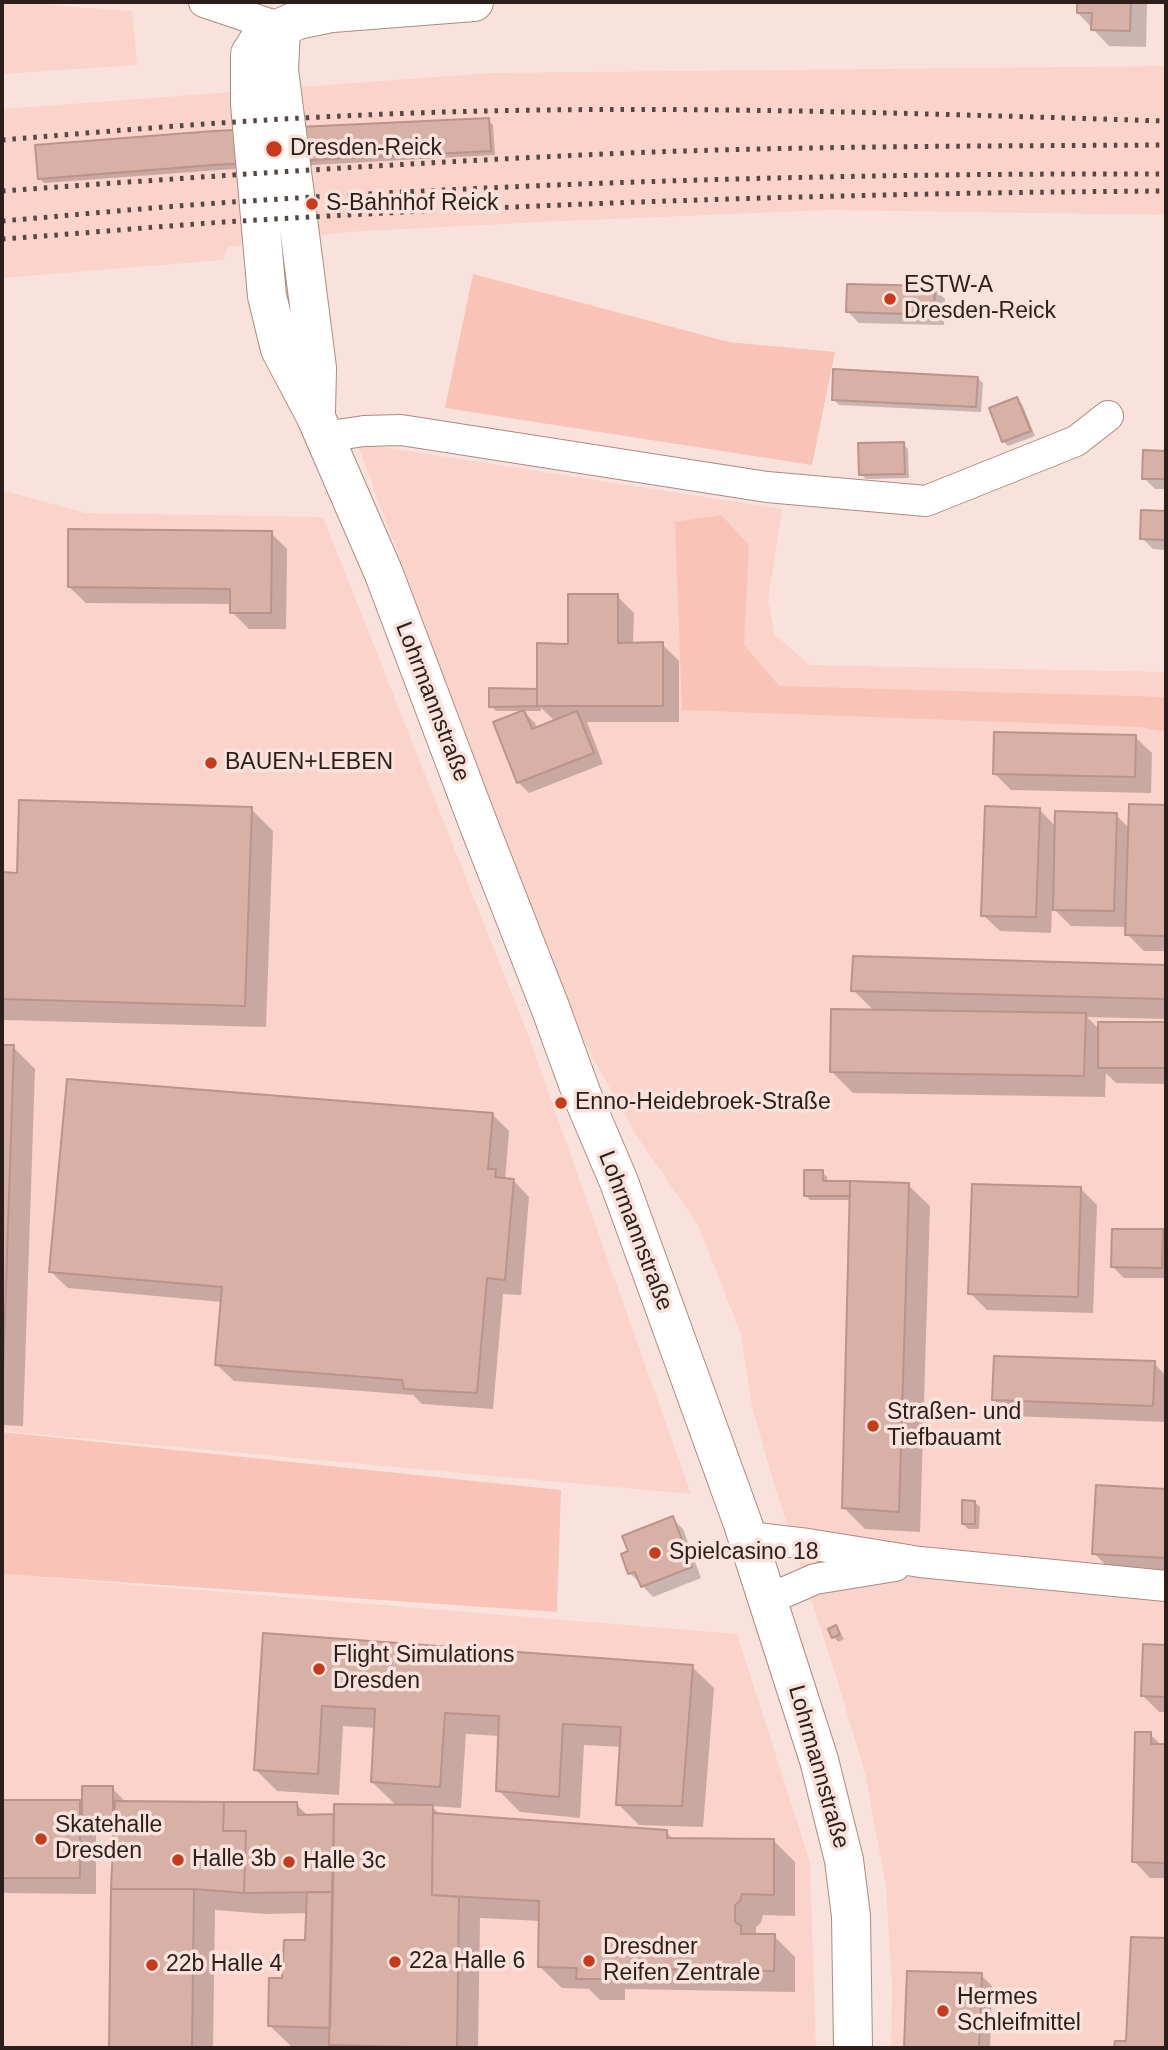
<!DOCTYPE html>
<meta charset="utf-8">
<style>
body{margin:0}
#map{position:relative;width:1168px;height:2050px;overflow:hidden;background:#fae2dc;font-family:Arial,sans-serif}
canvas{display:block}
.frame{position:absolute;inset:0;border:4px solid #2c1e1a;pointer-events:none}
</style>
<div id="map">
<canvas width="1168" height="2050"></canvas>
<div class="frame"></div>
</div>
<script>
const g = document.querySelector('canvas').getContext('2d');
g.lineJoin = 'round';
function fillPath(path, color) {
  g.fillStyle = color;
  g.fill(path, 'evenodd');
}
function trace(path, color, width, dash) {
  g.strokeStyle = color;
  g.lineWidth = width;
  g.lineCap = dash ? 'butt' : 'round';
  g.setLineDash(dash || []);
  g.stroke(path);
}
function write(font, color, halo, rows, align = 'center') {
  g.font = font + ' Arial,sans-serif';
  g.lineWidth = 7;
  g.setLineDash([]);
  g.textBaseline = 'middle';
  g.strokeStyle = halo;
  g.fillStyle = color;
  for (const [text, x, y, turn = 0] of rows) {
    g.save();
    g.translate(x, y);
    g.rotate((+turn || 0) * Math.PI / 180);
    g.textAlign = isNaN(turn) ? turn : align;
    if (halo) g.strokeText(text, 0, 0);
    g.fillText(text, 0, 0);
    g.restore();
  }
}
fillPath(new Path2D(`
 M 2,2 L 37,2 L 61,6 L 132,11 L 137,65 L 2,74 Z
 M 1166,66 L 1166,215 L 830,210 L 561,221 L 347,232 L 228,247 L 223,260 L 2,278 L 2,109 L 491,73 Z
 M 357,443 L 782,509 L 768,601 L 775,635 L 810,665 L 1166,672 L 1166,2048 L 891,2048 L 892,1985 L 886,1886 L 865,1773 L 834,1670 L 772,1477 L 752,1407 L 741,1334 L 698,1225 L 636,1135 L 567,1011 Z
 M 2,490 L 85,513 L 323,517 L 527,1032 L 691,1494 L 2,1431 Z
 M 2,1574 L 737,1634 L 810,1862 L 816,2048 L 2,2048 Z`), '#fad3ca');
fillPath(new Path2D(`
 M 473,274 L 729,342 L 835,352 L 812,465 L 445,408 Z
 M 721,515 L 749,545 L 744,645 L 779,686 L 1166,697 L 1166,732 L 1140,727 L 682,710 L 675,522 Z
 M 2,1432 L 561,1490 L 557,1612 L 2,1574 Z`), '#f9c4b7');
fillPath(new Path2D(`
 M 1079,2 L 1147,2 L 1146,47 L 1109,46 L 1078,13 Z
 M 488,120 L 493,125 L 495,155 L 219,170 L 44,183 L 39,178 Z
 M 934,288 L 945,299 L 944,325 L 859,323 L 848,312 Z
 M 977,378 L 983,383 L 981,412 L 839,405 L 834,400 Z
 M 1017,399 L 1022,404 L 1035,436 L 1008,446 L 1003,441 Z
 M 903,444 L 908,449 L 909,478 L 866,479 L 861,474 Z
 M 1145,452 L 1166,453 L 1166,489 L 1155,489 L 1144,478 Z
 M 1143,512 L 1166,512 L 1166,550 L 1153,549 L 1142,538 Z
 M 271,533 L 287,549 L 286,629 L 249,629 L 232,612 L 232,604 L 86,603 L 69,587 Z
 M 617,596 L 634,613 L 633,644 L 662,644 L 679,661 L 679,722 L 587,722 L 603,764 L 529,793 L 518,782 L 524,712 L 535,723 L 537,728 L 555,721 L 541,708 L 541,711 L 496,711 L 491,706 L 536,691 L 570,645 Z
 M 1135,737 L 1152,753 L 1151,793 L 1011,790 L 995,774 Z
 M 1131,806 L 1166,807 L 1166,951 L 1144,951 L 1127,934 L 1127,927 L 1071,926 L 1052,907 L 1051,933 L 1000,931 L 983,915 L 1039,809 L 1056,827 L 1116,815 L 1130,829 Z
 M 251,809 L 273,831 L 266,1027 L 4,1020 L 2,1017 L 2,874 L 18,874 Z
 M 855,958 L 1166,967 L 1166,1019 L 1087,1017 L 1100,1030 L 1100,1023 L 1166,1024 L 1166,1084 L 1116,1083 L 1106,1073 L 1105,1097 L 853,1093 L 831,1071 L 874,1011 L 853,990 Z
 M 2,1047 L 13,1047 L 35,1069 L 23,1426 L 2,1425 Z
 M 493,1115 L 509,1131 L 505,1180 L 513,1180 L 529,1197 L 521,1295 L 503,1294 L 493,1409 L 422,1404 L 413,1395 L 234,1381 L 217,1365 L 222,1302 L 68,1288 L 51,1272 Z
 M 822,1172 L 827,1177 L 828,1183 L 908,1185 L 930,1206 L 920,1532 L 865,1529 L 844,1508 L 852,1200 L 810,1200 L 805,1195 Z
 M 1080,1188 L 1097,1205 L 1093,1313 L 987,1310 L 970,1293 Z
 M 1162,1231 L 1166,1235 L 1166,1278 L 1124,1278 L 1113,1267 Z
 M 1154,1363 L 1166,1376 L 1166,1422 L 1011,1416 L 994,1400 Z
 M 1098,1487 L 1166,1491 L 1166,1578 L 1115,1575 L 1094,1553 Z
 M 975,1502 L 980,1507 L 979,1529 L 968,1529 L 963,1524 Z
 M 672,1518 L 683,1529 L 701,1578 L 653,1597 L 630,1573 Z
 M 836,1627 L 844,1639 L 838,1642 L 834,1637 Z
 M 265,1634 L 692,1667 L 714,1688 L 703,1827 L 639,1825 L 618,1804 L 622,1747 L 584,1745 L 580,1818 L 520,1812 L 498,1790 L 500,1736 L 466,1734 L 461,1808 L 431,1806 L 442,1816 L 666,1832 L 673,1839 L 773,1840 L 795,1862 L 795,1916 L 763,1915 L 761,1923 L 756,1927 L 756,1936 L 774,1936 L 795,1957 L 795,1992 L 625,1989 L 625,2000 L 600,2000 L 589,1989 L 562,1988 L 540,1967 L 541,1921 L 480,1918 L 478,2048 L 292,2047 L 270,2026 L 284,1980 L 307,1941 L 308,1913 L 267,1914 L 215,1910 L 213,2048 L 111,2048 L 113,1889 L 115,1832 L 96,1832 L 96,1894 L 2,1893 L 2,1802 L 80,1802 L 84,1806 L 112,1788 L 123,1799 L 123,1803 L 296,1804 L 308,1816 L 335,1815 L 397,1806 L 372,1782 L 376,1728 L 343,1726 L 339,1795 L 277,1791 L 256,1770 Z
 M 1145,1646 L 1166,1647 L 1166,1712 L 1159,1712 L 1142,1695 Z
 M 1150,1734 L 1162,1746 L 1166,1746 L 1166,1878 L 1150,1878 L 1134,1861 Z
 M 1132,1939 L 1166,1940 L 1166,2048 L 1116,2048 L 1116,2042 L 1128,2043 Z
 M 908,1973 L 981,1975 L 992,1986 L 990,2048 L 906,2048 Z`), '#0003');
const building = new Path2D(`
 M 1077,2 L 1131,2 L 1130,31 L 1091,30 L 1092,13 L 1077,13 Z
 M 489,118 L 491,151 L 213,165 L 38,179 L 35,145 L 214,131 Z
 M 847,284 L 935,286 L 934,315 L 846,312 Z
 M 833,369 L 978,377 L 976,407 L 832,400 Z
 M 1017,397 L 1031,431 L 1002,442 L 989,408 Z
 M 904,442 L 905,474 L 859,475 L 858,443 Z
 M 1143,450 L 1166,451 L 1166,479 L 1142,479 Z
 M 1141,510 L 1166,511 L 1166,540 L 1140,539 Z
 M 68,529 L 272,531 L 271,613 L 230,613 L 230,589 L 68,587 Z
 M 568,594 L 618,594 L 618,643 L 663,642 L 663,706 L 537,706 L 537,643 L 568,644 Z
 M 489,688 L 537,689 L 537,706 L 489,707 Z
 M 524,710 L 532,729 L 577,711 L 594,753 L 517,783 L 493,722 Z
 M 994,732 L 1136,735 L 1135,777 L 993,774 Z
 M 19,800 L 252,807 L 245,1006 L 2,999 L 2,872 L 17,873 Z
 M 1129,804 L 1166,805 L 1166,936 L 1125,935 Z
 M 985,806 L 1040,808 L 1036,917 L 981,916 Z
 M 1055,811 L 1117,813 L 1114,911 L 1053,910 Z
 M 853,956 L 1166,965 L 1166,999 L 851,991 Z
 M 831,1009 L 1086,1013 L 1084,1076 L 830,1072 Z
 M 1098,1022 L 1166,1022 L 1166,1068 L 1098,1068 Z
 M 2,1045 L 14,1045 L 2,1404 Z
 M 67,1079 L 493,1113 L 488,1169 L 496,1169 L 495,1177 L 514,1179 L 505,1280 L 487,1278 L 477,1393 L 404,1389 L 402,1380 L 215,1365 L 222,1287 L 49,1272 Z
 M 804,1170 L 823,1170 L 823,1181 L 850,1181 L 850,1196 L 804,1196 Z
 M 850,1181 L 909,1183 L 899,1512 L 842,1508 Z
 M 972,1184 L 1081,1187 L 1078,1297 L 968,1294 Z
 M 1112,1229 L 1163,1229 L 1162,1268 L 1111,1267 Z
 M 994,1356 L 1155,1361 L 1153,1406 L 992,1400 Z
 M 1096,1485 L 1166,1489 L 1166,1558 L 1092,1554 Z
 M 962,1500 L 975,1501 L 975,1524 L 962,1524 Z
 M 673,1516 L 692,1567 L 641,1587 L 635,1572 L 628,1574 L 621,1554 L 628,1551 L 622,1536 Z
 M 836,1625 L 840,1634 L 832,1638 L 828,1629 Z
 M 263,1633 L 693,1665 L 682,1806 L 616,1805 L 621,1727 L 563,1724 L 559,1797 L 496,1791 L 499,1716 L 445,1713 L 440,1787 L 371,1782 L 375,1709 L 322,1706 L 318,1774 L 254,1770 Z
 M 1143,1644 L 1166,1645 L 1166,1697 L 1141,1696 Z
 M 1135,1732 L 1151,1732 L 1151,1744 L 1166,1744 L 1166,1863 L 1132,1862 Z
 M 82,1786 L 113,1786 L 113,1822 L 82,1822 Z
 M 2,1800 L 80,1800 L 80,1878 L 2,1878 Z
 M 115,1801 L 224,1802 L 223,1831 L 246,1831 L 244,1893 L 194,1889 L 111,1889 Z
 M 224,1802 L 297,1802 L 298,1815 L 334,1814 L 333,1892 L 244,1893 L 246,1831 L 223,1831 Z
 M 334,1804 L 433,1805 L 432,1895 L 459,1897 L 457,2048 L 329,2045 Z
 M 433,1813 L 667,1830 L 667,1838 L 774,1839 L 774,1895 L 742,1894 L 740,1901 L 735,1905 L 735,1922 L 741,1926 L 741,1934 L 775,1934 L 774,1971 L 604,1968 L 604,1979 L 576,1979 L 577,1968 L 538,1967 L 539,1901 L 432,1895 Z
 M 111,1889 L 194,1889 L 192,2048 L 109,2048 Z
 M 307,1892 L 333,1892 L 330,2028 L 268,2026 L 269,1978 L 282,1978 L 284,1940 L 305,1940 Z
 M 1131,1937 L 1166,1938 L 1166,2048 L 1114,2048 L 1115,2041 L 1126,2041 Z
 M 907,1971 L 982,1973 L 979,2048 L 904,2048 Z`);
fillPath(building, '#d7b0a6');
trace(building, '#ba948b', 2);
const street = new Path2D(`
 M 204,2 L 281,28
 M 324,437 L 364,431 L 401,430 L 767,487 L 926,501 L 1076,441 L 1108,416
 M 748,1537 L 808,1544 L 920,1562 L 1166,1586
 M 767,1600 L 815,1579 L 895,1566`);
const secondary = new Path2D(`
 M 474,2 L 332,13 L 298,20 L 264,35 L 257,43 L 250,54 L 250,104 L 267,296 L 280,349 L 315,415 L 384,574 L 478,823 L 550,1007 L 582,1095 L 619,1182 L 743,1524 L 819,1760 L 844,1860 L 851,1916 L 853,2048
 M 281,28 L 279,70 L 317,368 L 316,412`);
trace(street, '#ae8980', 32);
trace(secondary, '#ae8980', 40);
trace(street, '#fff', 30);
trace(secondary, '#fff', 38);
trace(new Path2D(`
 M 2,140 C 122,130 243,120 364,115 C 631,103 899,113 1166,121
 M 2,191 C 210,176 419,162 627,153 C 807,146 987,146 1166,145
 M 2,221 C 74,215 146,208 218,203 C 533,182 850,173 1166,174
 M 2,239 C 76,234 150,227 224,222 C 538,203 852,193 1166,191`), '#574743', 5, [3.5, 7]);
for (const [x, y, r, color] of [
 [274,149,9,"#c53b1c"],
 [312,204,7,"#c53b1c"],
 [890,299,7,"#c53b1c"],
 [211,763,7,"#c53b1c"],
 [561,1103,7,"#c53b1c"],
 [873,1426,7,"#c53b1c"],
 [655,1553,7,"#c53b1c"],
 [319,1669,7,"#c53b1c"],
 [41,1839,7,"#c53b1c"],
 [178,1860,7,"#c53b1c"],
 [289,1862,7,"#c53b1c"],
 [589,1961,7,"#c53b1c"],
 [395,1962,7,"#c53b1c"],
 [152,1965,7,"#c53b1c"],
 [943,2011,7,"#c53b1c"]
]) {
  const dot = new Path2D();
  dot.arc(x, y, r, 0, 2 * Math.PI);
  g.fillStyle = color;
  g.fill(dot);
  trace(dot, '#fae2dc', 2.5);
}
write('23px', '#2c1e1a', '#fae2dc', [
 ["Dresden-Reick",290,149],
 ["S-Bahnhof Reick",326,204],
 ["ESTW-A",904,286],
 ["Dresden-Reick",904,312],
 ["BAUEN+LEBEN",225,763],
 ["Enno-Heidebroek-Straße",575,1103],
 ["Straßen- und",887,1413],
 ["Tiefbauamt",887,1439],
 ["Spielcasino 18",669,1553],
 ["Flight Simulations",333,1656],
 ["Dresden",333,1682],
 ["Skatehalle",55,1826],
 ["Dresden",55,1852],
 ["Halle 3b",192,1860],
 ["Halle 3c",303,1862],
 ["Dresdner",603,1948],
 ["Reifen Zentrale",603,1974],
 ["22a Halle 6",409,1962],
 ["22b Halle 4",166,1965],
 ["Hermes",957,1998],
 ["Schleifmittel",957,2024]
], 'left');
write('23px', '#2c1e1a', '#fae2dc', [
 ["Lohrmannstraße",432,702,69],
 ["Lohrmannstraße",635,1231,69],
 ["Lohrmannstraße",818,1767,74]
]);
</script>
